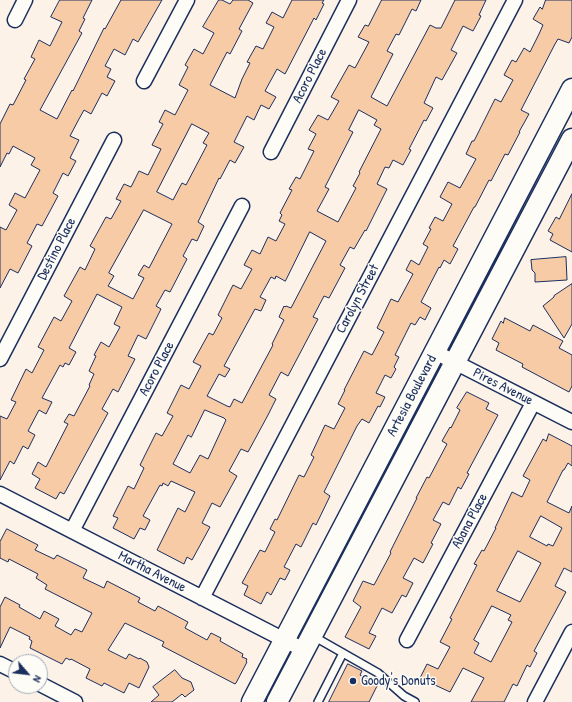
<!DOCTYPE html>
<style>
body{margin:0}
#map{position:relative;width:572px;height:702px;overflow:hidden;background:#fcf2e7;font-family:"Patrick Hand",sans-serif}
canvas{display:block}
.north{position:absolute;left:8px;top:654px;width:40px;height:40px;box-sizing:border-box;background:#fdfcf7;border:1px solid #a3aaba;border-radius:50%;rotate:118deg;font-size:11px;font-weight:700;line-height:16px;text-align:center;color:#1b2f5e}
.north::after{content:'';display:block;margin:auto;width:14px;height:18px;background:#1b2f5e;clip-path:polygon(50% 0,100% 100%,50% 72%,0 100%)}
</style>
<div id="map">
<canvas width="572" height="702"></canvas>
<div class="north">N</div>
</div>
<script>
const g = document.querySelector('canvas').getContext('2d');
g.lineJoin = 'round';
function fillPath(path, color) {
  g.fillStyle = color;
  g.fill(path, 'evenodd');
}
function trace(path, color, width, dash) {
  g.strokeStyle = color;
  g.lineWidth = width;
  g.lineCap = dash ? 'butt' : 'round';
  g.setLineDash(dash || []);
  g.stroke(path);
}
function write(font, color, halo, rows, align = 'center') {
  g.font = font + ' "Patrick Hand",sans-serif';
  g.lineWidth = 3;
  g.setLineDash([]);
  g.textBaseline = 'middle';
  g.strokeStyle = halo;
  g.fillStyle = color;
  for (const [text, x, y, turn = 0] of rows) {
    g.save();
    g.translate(x, y);
    g.rotate((+turn || 0) * Math.PI / 180);
    g.textAlign = isNaN(turn) ? turn : align;
    if (halo) g.strokeText(text, 0, 0);
    g.fillText(text, 0, 0);
    g.restore();
  }
}
const building = new Path2D(`
 M 60,0 L 92,0 L 83,18 L 85,19 L 79,31 L 82,33 L 40,110 L 57,119 L 72,90 L 73,91 L 104,28 L 105,29 L 121,0 L 162,0 L 138,42 L 133,39 L 125,55 L 114,49 L 105,66 L 111,69 L 107,77 L 115,81 L 107,96 L 102,93 L 91,114 L 84,110 L 79,119 L 70,136 L 79,140 L 70,158 L 76,161 L 68,176 L 63,173 L 53,193 L 58,196 L 42,226 L 37,224 L 27,243 L 32,246 L 18,273 L 10,269 L 0,288 L 0,227 L 6,230 L 17,210 L 9,205 L 15,193 L 25,198 L 40,170 L 31,165 L 35,158 L 13,146 L 9,154 L 7,153 L 0,167 L 0,124 L 10,104 L 13,105 L 26,80 L 24,79 L 35,59 L 31,57 L 39,40 L 50,46 L 62,22 L 51,17 Z
 M 219,0 L 222,0 L 230,4 L 233,0 L 248,0 L 253,3 L 239,29 L 242,31 L 230,54 L 227,52 L 210,85 L 235,98 L 242,79 L 250,63 L 247,62 L 256,46 L 263,49 L 274,27 L 266,23 L 272,12 L 283,18 L 292,0 L 324,0 L 322,3 L 324,4 L 316,20 L 314,18 L 285,74 L 277,69 L 265,91 L 276,97 L 269,109 L 261,105 L 254,120 L 247,116 L 234,142 L 244,147 L 235,163 L 230,160 L 220,179 L 219,178 L 198,222 L 204,226 L 197,241 L 192,239 L 183,256 L 187,259 L 170,292 L 165,290 L 156,306 L 161,309 L 146,339 L 138,335 L 128,356 L 135,359 L 118,392 L 113,389 L 102,409 L 108,413 L 64,494 L 60,492 L 56,499 L 35,488 L 40,479 L 32,474 L 38,462 L 46,467 L 68,424 L 64,422 L 69,414 L 74,416 L 90,386 L 89,385 L 94,374 L 89,371 L 96,356 L 94,355 L 101,342 L 109,347 L 120,327 L 114,324 L 122,307 L 97,294 L 69,348 L 76,352 L 69,365 L 65,363 L 63,367 L 60,365 L 42,398 L 52,402 L 46,414 L 39,410 L 28,431 L 35,435 L 28,449 L 23,446 L 14,464 L 10,461 L 0,480 L 0,416 L 7,419 L 16,402 L 11,400 L 26,369 L 32,373 L 44,350 L 38,347 L 54,317 L 61,321 L 72,301 L 64,296 L 80,267 L 85,270 L 95,249 L 90,246 L 106,217 L 111,219 L 121,201 L 116,199 L 124,184 L 131,187 L 139,171 L 148,175 L 161,149 L 152,145 L 163,124 L 159,122 L 165,110 L 175,115 L 188,90 L 179,85 L 188,67 L 185,65 L 194,49 L 203,54 L 214,33 L 203,27 ZM 192,124 L 209,133 L 203,143 L 207,145 L 186,185 L 182,183 L 173,200 L 157,192 ZM 144,210 L 172,224 L 149,268 L 144,265 L 138,275 L 144,278 L 133,299 L 108,286 L 114,276 L 109,273 Z
 M 382,0 L 421,0 L 416,11 L 412,9 L 399,35 L 396,34 L 387,51 L 393,54 L 371,97 L 387,106 L 430,25 L 436,28 L 441,28 L 455,0 L 486,0 L 479,15 L 481,16 L 473,31 L 463,26 L 451,50 L 457,53 L 442,80 L 436,77 L 424,103 L 433,108 L 426,121 L 424,120 L 409,149 L 411,150 L 403,165 L 393,160 L 389,168 L 385,167 L 377,184 L 387,189 L 366,231 L 365,230 L 354,249 L 350,247 L 340,265 L 345,268 L 329,298 L 324,296 L 313,317 L 318,319 L 288,376 L 281,372 L 269,395 L 276,399 L 268,415 L 248,452 L 241,449 L 229,471 L 237,476 L 220,507 L 212,503 L 202,523 L 210,527 L 192,560 L 187,557 L 184,564 L 157,550 L 178,508 L 185,512 L 195,492 L 171,481 L 168,486 L 163,483 L 162,486 L 160,485 L 143,516 L 150,520 L 145,530 L 140,528 L 134,539 L 113,528 L 118,518 L 113,516 L 128,486 L 134,489 L 144,468 L 140,465 L 156,433 L 162,436 L 173,416 L 167,413 L 181,385 L 189,389 L 201,366 L 193,362 L 209,333 L 213,335 L 222,318 L 218,315 L 233,285 L 241,289 L 252,269 L 244,265 L 252,250 L 260,254 L 268,237 L 276,241 L 285,224 L 279,221 L 282,215 L 280,213 L 292,190 L 289,189 L 296,177 L 300,179 L 314,151 L 308,149 L 316,134 L 309,130 L 318,115 L 328,120 L 339,101 L 331,97 L 349,65 L 355,68 L 369,42 L 358,37 L 365,25 L 368,26 ZM 359,110 L 377,120 L 374,125 L 381,129 L 359,172 L 360,173 L 353,186 L 356,188 L 338,222 L 317,211 L 329,189 L 325,187 L 353,132 L 349,130 ZM 310,232 L 326,241 L 291,308 L 286,306 L 285,307 L 284,306 L 279,317 L 284,320 L 272,344 L 273,345 L 242,403 L 234,399 L 230,407 L 227,406 L 207,396 L 219,374 L 225,377 L 230,369 L 224,366 L 255,309 L 261,311 L 266,300 L 260,297 L 271,277 L 275,279 L 276,276 L 285,281 ZM 205,410 L 224,418 L 226,420 L 208,459 L 200,455 L 190,473 L 173,464 L 188,435 L 191,437 Z
 M 546,0 L 572,0 L 572,37 L 569,43 L 558,39 L 555,44 L 521,110 L 529,114 L 519,132 L 520,132 L 508,155 L 505,154 L 491,181 L 489,180 L 475,207 L 474,207 L 453,246 L 458,249 L 450,264 L 444,260 L 440,268 L 439,267 L 421,302 L 431,308 L 425,320 L 420,317 L 415,325 L 411,323 L 395,355 L 399,357 L 394,367 L 396,369 L 391,378 L 385,375 L 376,393 L 385,397 L 380,407 L 378,406 L 369,423 L 362,419 L 357,426 L 324,492 L 330,496 L 316,525 L 313,523 L 301,547 L 296,544 L 284,567 L 290,570 L 285,580 L 280,578 L 271,595 L 267,592 L 261,604 L 244,595 L 248,586 L 242,583 L 260,550 L 265,552 L 275,532 L 270,529 L 275,519 L 277,520 L 299,475 L 304,477 L 314,457 L 311,455 L 325,425 L 334,429 L 345,408 L 338,404 L 345,390 L 344,390 L 364,351 L 372,355 L 384,332 L 377,328 L 391,299 L 398,302 L 413,274 L 406,270 L 411,260 L 419,265 L 428,247 L 423,244 L 431,229 L 429,228 L 435,217 L 443,221 L 452,204 L 440,197 L 448,182 L 460,188 L 476,159 L 466,154 L 472,141 L 474,141 L 495,99 L 501,102 L 513,80 L 504,75 L 512,60 L 516,62 L 524,48 L 530,52 L 539,34 L 543,25 L 533,19 L 540,7 L 542,9 Z
 M 572,194 L 572,252 L 550,240 L 553,234 L 548,231 L 556,217 L 559,219 Z
 M 566,257 L 567,280 L 535,282 L 535,273 L 532,270 L 531,260 Z
 M 572,284 L 572,324 L 564,338 L 543,306 L 554,297 L 554,296 Z
 M 505,318 L 530,331 L 533,325 L 563,341 L 559,348 L 572,355 L 572,386 L 569,392 L 522,367 L 523,364 L 496,350 L 499,343 L 492,339 L 501,321 L 503,323 Z
 M 467,392 L 489,403 L 486,409 L 498,415 L 467,473 L 469,474 L 461,489 L 458,487 L 449,505 L 443,502 L 433,520 L 441,524 L 431,543 L 433,544 L 423,563 L 414,558 L 403,578 L 413,583 L 406,597 L 402,595 L 392,613 L 382,608 L 369,633 L 376,636 L 369,649 L 345,637 L 361,607 L 353,601 L 363,581 L 374,585 L 391,553 L 390,552 L 417,498 L 416,498 L 427,477 L 429,478 L 447,444 L 442,441 L 450,427 L 451,428 L 460,410 L 457,408 Z
 M 549,434 L 572,446 L 572,466 L 568,463 L 564,470 L 563,470 L 547,502 L 569,513 L 572,506 L 572,572 L 564,568 L 555,586 L 566,592 L 534,651 L 537,653 L 530,667 L 527,665 L 517,686 L 513,684 L 504,702 L 471,702 L 484,678 L 463,668 L 450,692 L 420,678 L 427,664 L 438,669 L 450,647 L 440,642 L 452,619 L 450,618 L 477,565 L 474,564 L 482,550 L 484,551 L 496,528 L 495,528 L 512,492 L 522,497 L 530,480 L 523,476 L 543,439 L 546,441 ZM 541,516 L 562,528 L 553,546 L 548,544 L 547,546 L 530,537 ZM 518,551 L 541,563 L 520,602 L 497,591 ZM 492,606 L 511,615 L 508,620 L 512,622 L 491,662 L 474,653 L 479,643 L 474,640 Z
 M 7,529 L 38,545 L 35,550 L 54,559 L 57,555 L 87,570 L 83,578 L 104,588 L 107,581 L 140,598 L 138,602 L 155,611 L 158,606 L 188,622 L 185,628 L 207,640 L 211,633 L 221,638 L 220,641 L 243,654 L 242,657 L 247,659 L 246,661 L 247,662 L 236,683 L 235,684 L 162,646 L 164,642 L 125,623 L 108,650 L 126,659 L 129,654 L 139,659 L 140,658 L 147,662 L 149,667 L 139,688 L 129,683 L 124,693 L 104,683 L 102,686 L 86,678 L 90,669 L 71,659 L 70,660 L 66,658 L 62,664 L 30,648 L 32,641 L 29,639 L 30,637 L 10,627 L 0,648 L 0,607 L 5,597 L 20,605 L 19,607 L 40,619 L 44,611 L 59,619 L 55,626 L 71,635 L 75,629 L 82,632 L 92,613 L 45,589 L 47,585 L 36,578 L 38,574 L 9,559 L 8,562 L 0,558 L 0,542 Z
 M 348,664 L 362,671 L 360,675 L 378,684 L 369,702 L 329,702 Z
 M 175,670 L 182,678 L 191,682 L 194,690 L 185,697 L 182,694 L 172,702 L 151,702 L 159,695 L 153,687 Z`);
fillPath(building, '#f7cba6');
trace(building, '#1b2f5e', 1);
const service = new Path2D(`
 M 313,636 L 378,673 L 404,696 L 415,702
 M 318,702 L 343,653`);
const minor = new Path2D(`
 M 15,20 L 25,0
 M 144,81 L 187,0
 M 271,152 L 349,0
 M 435,352 L 572,422
 M 0,359 L 114,140
 M 0,494 L 304,650
 M 72,531 L 242,206
 M 202,598 L 515,0
 M 407,640 L 533,403
 M 0,664 L 16,672
 M 40,684 L 75,702
 M 535,702 L 572,632`);
const secondary = new Path2D(`
 M 252,702 L 572,89
 M 277,702 L 572,139`);
trace(service, '#1b2f5e', 10);
trace(minor, '#1b2f5e', 17);
trace(secondary, '#1b2f5e', 23);
trace(service, '#fdfcf7', 7);
trace(minor, '#fdfcf7', 14);
trace(secondary, '#fdfcf7', 20);
for (const [x, y, r, color] of [
 [353,681,4,"#1b2f5e"]
]) {
  const dot = new Path2D();
  dot.arc(x, y, r, 0, 2 * Math.PI);
  g.fillStyle = color;
  g.fill(dot);
  trace(dot, '#fdfcf7', 1.5);
}
write('14px', '#1b2f5e', '#fdfcf7', [
 ["Acoro Place",310,76,-63],
 ["Destino Place",57,249,-63],
 ["Carolyn Street",358,299,-62],
 ["Acoro Place",157,369,-62],
 ["Pires Avenue",503,387,27],
 ["Artesia Boulevard",412,396,-62],
 ["Abana Place",470,521,-62],
 ["Martha Avenue",152,572,27]
]);
write('14px', '#1b2f5e', '#fdfcf7', [
 ["Goody's Donuts",361,681]
], 'left');
</script>
